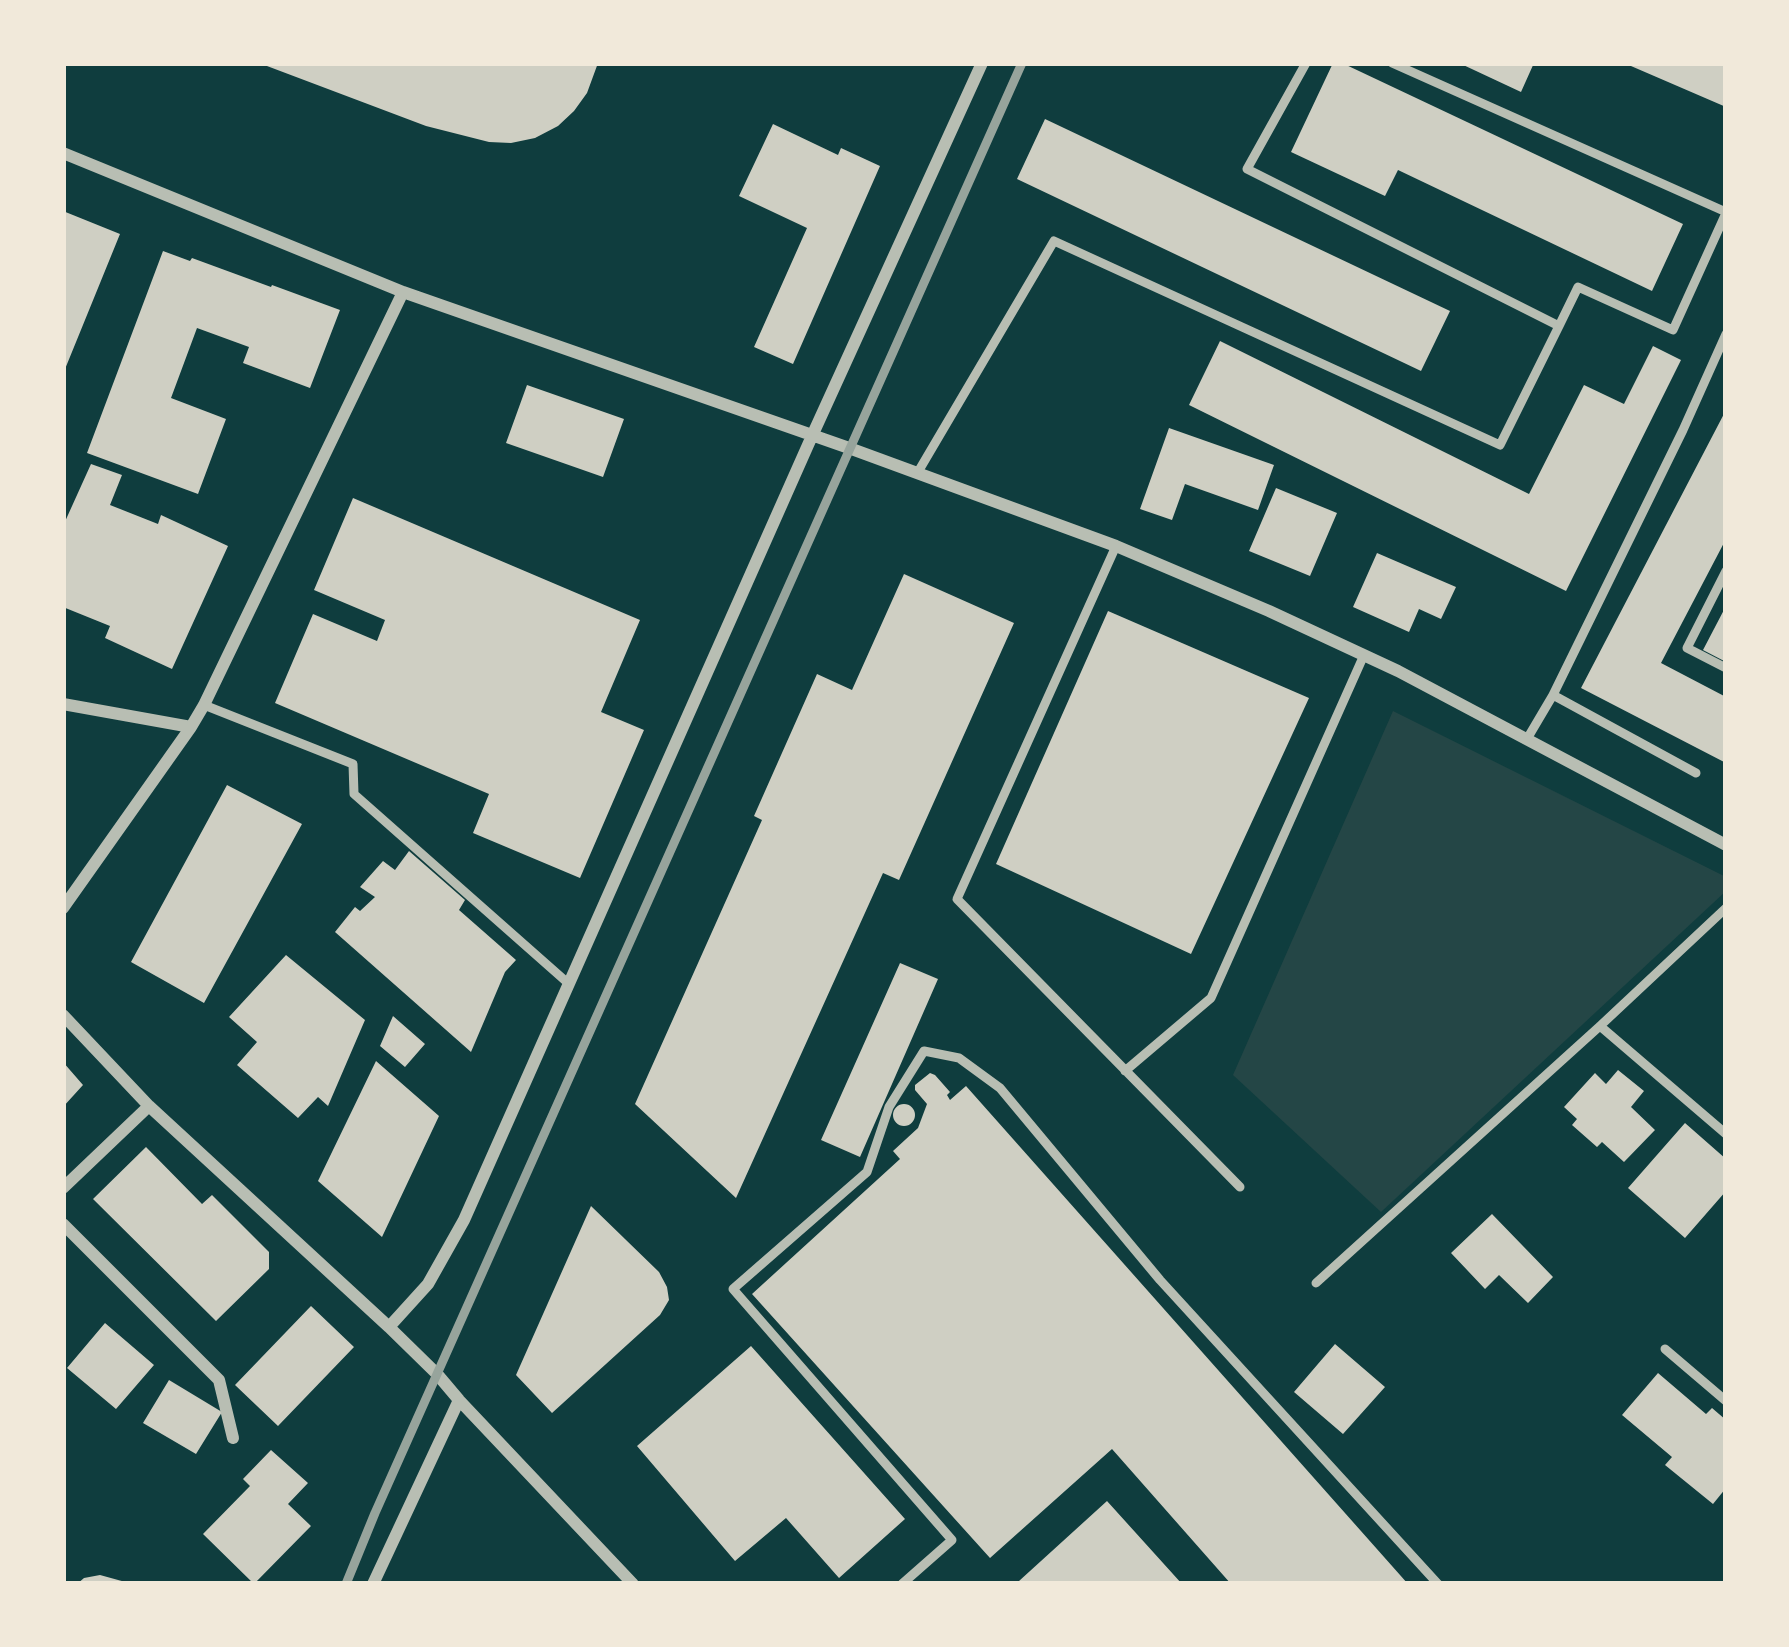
<!DOCTYPE html>
<style>
body{margin:0}
#map{position:relative;width:1789px;height:1647px;overflow:hidden;background:#0f3d3e;font-family:Barlow,sans-serif}
canvas{display:block}
.frame{position:absolute;inset:0;border:66px solid #f1e9da;pointer-events:none}
</style>
<div id="map">
<canvas width="1789" height="1647"></canvas>
<div class="frame"></div>
</div>
<script>
const g = document.querySelector('canvas').getContext('2d');
g.lineJoin = 'round';
function fillPath(path, color) {
  g.fillStyle = color;
  g.fill(path, 'evenodd');
}
function trace(path, color, width, dash) {
  g.strokeStyle = color;
  g.lineWidth = width;
  g.lineCap = dash ? 'butt' : 'round';
  g.setLineDash(dash || []);
  g.stroke(path);
}
fillPath(new Path2D(`
 M 1393,711 L 1726,877 L 1726,891 L 1381,1212 L 1233,1075 Z`), '#244646');
fillPath(new Path2D(`
 M 259,63 L 598,63 L 587,93 L 574,111 L 558,126 L 535,138 L 511,143 L 489,142 L 426,126 Z
 M 1333,63 L 1342,63 L 1683,224 L 1652,291 L 1398,170 L 1385,196 L 1291,152 Z
 M 1459,63 L 1534,63 L 1521,92 Z
 M 1624,63 L 1726,63 L 1726,107 Z
 M 1045,119 L 1450,311 L 1421,371 L 1017,179 Z
 M 773,124 L 838,155 L 841,148 L 880,166 L 793,364 L 754,347 L 807,228 L 739,196 Z
 M 63,211 L 120,234 L 63,374 Z
 M 163,251 L 190,261 L 192,258 L 271,287 L 272,285 L 340,310 L 310,388 L 243,363 L 249,347 L 197,328 L 171,398 L 226,419 L 198,494 L 87,453 Z
 M 1220,341 L 1529,494 L 1584,385 L 1624,404 L 1653,346 L 1681,360 L 1566,591 L 1189,405 Z
 M 527,385 L 624,419 L 603,477 L 506,443 Z
 M 1726,410 L 1726,539 L 1661,663 L 1726,697 L 1726,763 L 1581,688 Z
 M 1169,428 L 1274,465 L 1258,510 L 1185,484 L 1172,520 L 1140,509 Z
 M 91,464 L 122,475 L 110,505 L 158,524 L 161,515 L 228,546 L 172,669 L 105,638 L 110,626 L 63,607 L 63,526 Z
 M 1276,488 L 1337,513 L 1310,576 L 1249,551 Z
 M 353,498 L 640,620 L 601,712 L 644,730 L 580,878 L 473,833 L 489,794 L 275,703 L 313,614 L 377,641 L 385,620 L 314,590 Z
 M 1377,553 L 1456,587 L 1441,619 L 1419,609 L 1409,632 L 1353,607 Z
 M 904,574 L 1014,623 L 899,880 L 883,873 L 736,1198 L 635,1104 L 762,820 L 754,816 L 817,674 L 852,690 Z
 M 1726,606 L 1726,662 L 1703,650 Z
 M 1108,611 L 1309,698 L 1191,954 L 996,864 Z
 M 227,785 L 302,824 L 204,1003 L 131,962 Z
 M 409,851 L 465,900 L 459,910 L 516,960 L 505,972 L 471,1052 L 335,932 L 355,907 L 360,911 L 375,897 L 360,887 L 383,861 L 395,870 Z
 M 286,955 L 365,1020 L 328,1106 L 318,1097 L 298,1118 L 237,1065 L 257,1042 L 229,1017 Z
 M 900,963 L 938,979 L 860,1157 L 821,1140 Z
 M 393,1016 L 425,1044 L 405,1067 L 380,1046 Z
 M 376,1061 L 439,1116 L 382,1237 L 318,1181 Z
 M 63,1062 L 83,1085 L 63,1107 Z
 M 1618,1070 L 1644,1091 L 1631,1107 L 1655,1130 L 1624,1162 L 1602,1142 L 1597,1147 L 1572,1125 L 1577,1119 L 1564,1107 L 1595,1073 L 1606,1084 Z
 M 930,1073 L 935,1075 L 950,1092 L 947,1095 L 950,1100 L 966,1086 L 1408,1584 L 1231,1584 L 1112,1449 L 990,1558 L 752,1294 L 900,1159 L 893,1151 L 918,1128 L 927,1104 L 915,1090 L 915,1085 Z
 M893 1115a11 11 0 1 1 22 0a11 11 0 1 1-22 0Z
 M 1685,1123 L 1726,1159 L 1726,1191 L 1685,1238 L 1628,1188 Z
 M 146,1147 L 202,1204 L 212,1195 L 269,1252 L 269,1269 L 216,1321 L 93,1199 Z
 M 591,1206 L 659,1272 L 667,1287 L 669,1300 L 660,1315 L 552,1413 L 516,1375 Z
 M 1492,1214 L 1553,1277 L 1528,1303 L 1499,1275 L 1485,1289 L 1451,1253 Z
 M 311,1306 L 354,1347 L 278,1426 L 235,1385 Z
 M 105,1323 L 154,1365 L 116,1409 L 67,1368 Z
 M 1335,1344 L 1385,1387 L 1343,1434 L 1294,1392 Z
 M 751,1346 L 905,1519 L 839,1578 L 786,1518 L 735,1561 L 637,1446 Z
 M 1658,1373 L 1706,1414 L 1712,1408 L 1726,1420 L 1726,1488 L 1713,1504 L 1665,1465 L 1672,1457 L 1622,1415 Z
 M 169,1380 L 222,1412 L 196,1454 L 143,1423 Z
 M 271,1450 L 308,1483 L 288,1504 L 311,1526 L 254,1584 L 203,1534 L 250,1486 L 243,1479 Z
 M 1107,1501 L 1182,1584 L 1022,1584 L 1019,1581 Z
 M 100,1575 L 129,1583 L 129,1584 L 77,1584 L 84,1578 Z`), '#cfcfc3');
trace(new Path2D(`
 M 1306,63 L 1247,169 L 1559,326 L 1578,287 L 1673,330 L 1726,213
 M 1392,63 L 1726,212
 M 918,472 L 1054,241 L 1500,445 L 1559,326
 M 1116,546 L 957,899 L 1240,1187
 M 1726,571 L 1687,648 L 1726,668
 M 204,705 L 353,764 L 354,794 L 569,984
 M 1527,739 L 1553,695
 M 1696,773 L 1553,695 L 1683,430 L 1726,334
 M 1600,1026 L 1726,1134
 M 1125,1071 L 1211,998 L 1364,655
 M 1316,1283 L 1600,1026 L 1726,908
 M 1665,1349 L 1726,1401
 M 902,1584 L 952,1540 L 733,1289 L 867,1172 L 889,1107 L 924,1051 L 959,1058 L 1000,1088 L 1160,1280 L 1438,1584`), '#b8beb3', 9);
trace(new Path2D(`
 M 63,153 L 403,292 L 849,448 L 1116,546 L 1269,611 L 1398,671 L 1726,845
 M 63,704 L 191,727 L 204,705 L 403,292
 M 63,908 L 191,727
 M 63,1015 L 149,1106 L 389,1327 L 437,1374 L 459,1400 L 633,1584
 M 63,1188 L 149,1106
 M 63,1224 L 219,1380 L 233,1438
 M 389,1327 L 428,1284 L 464,1220 L 812,436 L 982,63
 M 373,1584 L 459,1400`), '#b8beb3', 12);
trace(new Path2D(`
 M 346,1584 L 375,1513 L 1022,63`), '#97a49c', 9);
</script>
